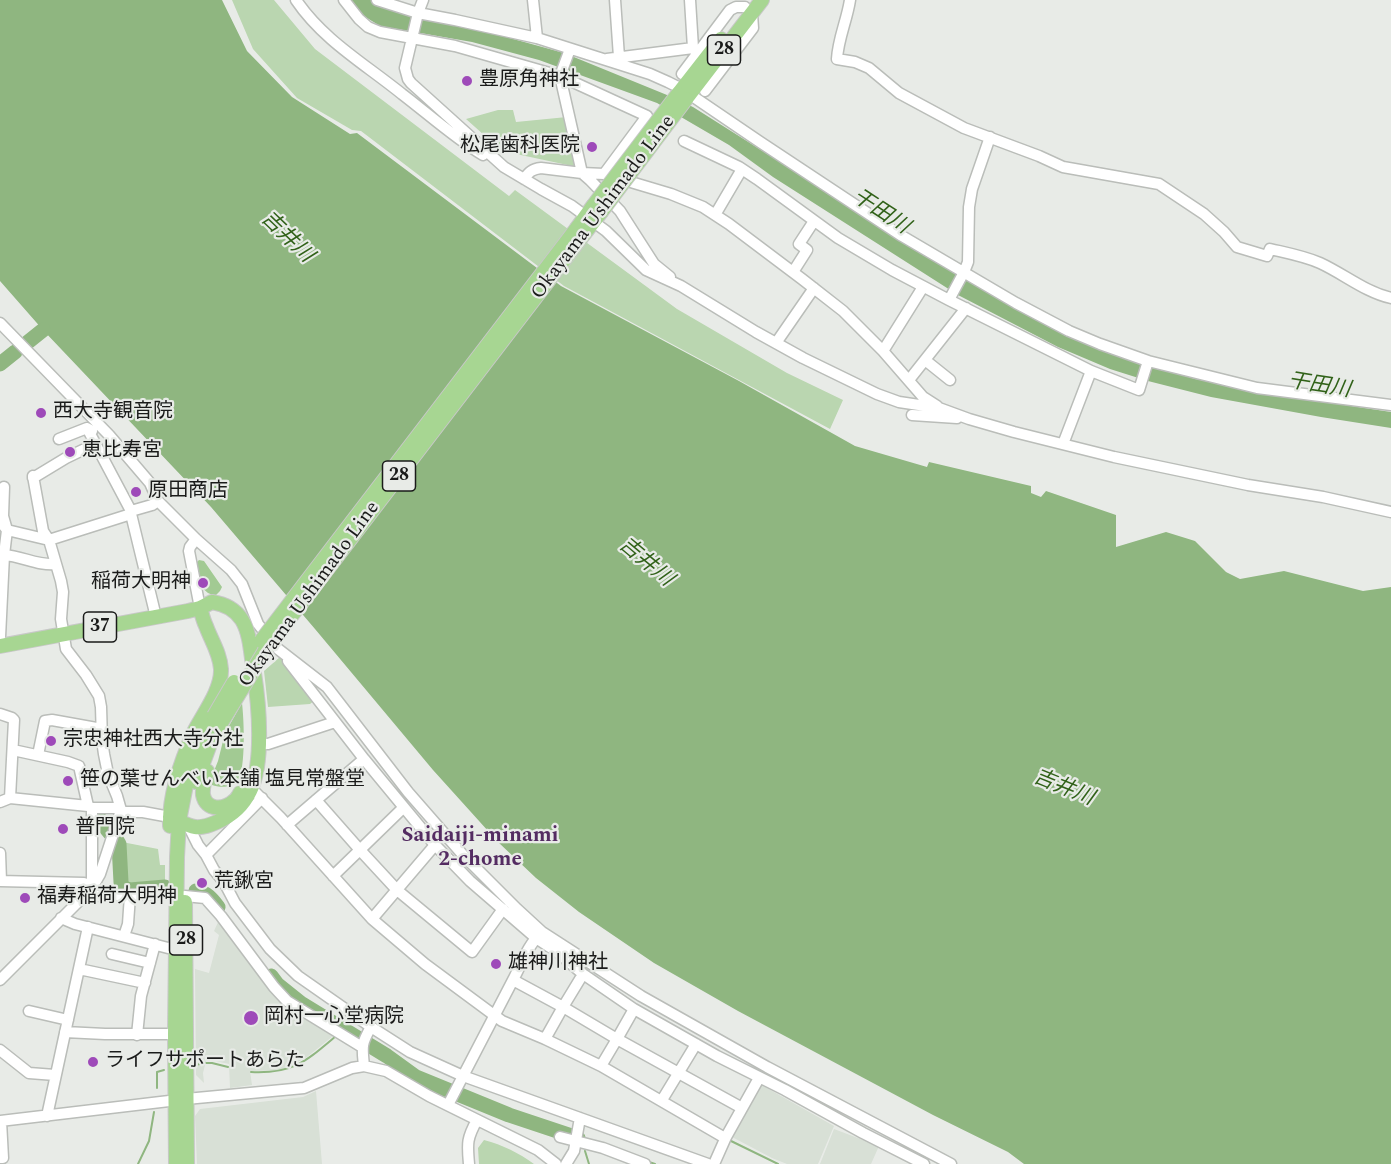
<!DOCTYPE html>
<meta charset="utf-8">
<style>
body{margin:0}
canvas{display:block;background:#e8ebe7}
</style>
<canvas width="1391" height="1164"></canvas>
<script>
const g = document.querySelector('canvas').getContext('2d');
g.lineJoin = 'round';
function fillPath(path, color) {
  g.fillStyle = color;
  g.fill(path, 'evenodd');
}
function trace(path, color, width, dash) {
  g.strokeStyle = color;
  g.lineWidth = width;
  g.lineCap = dash ? 'butt' : 'round';
  g.setLineDash(dash || []);
  g.stroke(path);
}
function write(font, color, halo, rows, align = 'center') {
  g.font = font + ' Spectral,"Noto Sans JP",serif';
  g.lineWidth = 4.5;
  g.setLineDash([]);
  g.textBaseline = 'middle';
  g.strokeStyle = halo;
  g.fillStyle = color;
  for (const [text, x, y, turn = 0] of rows) {
    g.save();
    g.translate(x, y);
    g.rotate((+turn || 0) * Math.PI / 180);
    g.textAlign = isNaN(turn) ? turn : align;
    if (halo) g.strokeText(text, 0, 0);
    g.fillText(text, 0, 0);
    g.restore();
  }
}
fillPath(new Path2D(`
 M 219,920 L 280,1001 L 333,1036 L 307,1057 L 292,1065 L 279,1070 L 250,1071 L 252,1085 L 230,1088 L 229,1064 L 215,1061 L 206,1061 L 203,1073 L 204,1083 L 196,1075 L 195,969 L 209,973 L 219,935 L 214,931 Z
 M 758,1083 L 834,1126 L 818,1164 L 787,1164 L 772,1158 L 732,1137 Z
 M 316,1091 L 322,1164 L 197,1164 L 195,1116 L 200,1109 L 303,1097 Z
 M 834,1129 L 879,1146 L 871,1164 L 820,1164 Z`), '#d8e0d6');
fillPath(new Path2D(`
 M 232,0 L 274,0 L 315,49 L 509,196 L 515,190 L 677,309 L 787,373 L 843,400 L 830,429 L 564,286 L 361,131 L 352,130 L 297,98 L 253,49 Z
 M 498,110 L 513,110 L 516,122 L 567,117 L 577,167 L 502,151 L 466,119 Z
 M 280,657 L 305,686 L 315,700 L 310,704 L 268,707 L 264,671 Z
 M 122,842 L 158,849 L 160,865 L 165,865 L 165,884 L 127,886 Z
 M 484,1140 C 503,1145 519,1153 534,1164 L 479,1164 L 478,1148 Z`), '#bad6b0');
fillPath(new Path2D(`
 M 199,560 L 204,561 L 222,587 L 220,591 L 215,596 L 208,593 L 201,587 L 197,562 Z
 M 242,703 C 244,719 246,768 238,780 C 232,788 220,788 212,785 L 212,776 L 218,761 L 225,733 Z`), '#a2ca93');
fillPath(new Path2D(`
 M 0,0 L 222,0 L 247,51 L 292,97 L 350,134 L 357,133 L 561,286 L 739,381 L 855,446 L 927,467 L 929,462 L 1031,486 L 1031,493 L 1041,497 L 1046,491 L 1116,515 L 1116,547 L 1166,532 L 1195,541 L 1226,572 L 1240,579 L 1284,571 L 1363,591 L 1391,587 L 1391,1164 L 1024,1164 L 1008,1152 L 933,1115 L 738,1011 L 654,963 L 579,912 L 536,878 L 498,842 L 433,770 L 315,629 L 211,507 L 43,330 L 0,281 Z
 M 350,0 L 372,0 L 564,53 L 667,95 L 693,107 L 957,274 L 1056,329 L 1106,352 L 1195,379 L 1272,394 L 1391,412 L 1391,428 L 1321,417 L 1211,397 L 1148,381 L 1110,369 L 1058,347 L 958,295 L 773,177 L 729,145 L 657,103 L 539,60 L 472,42 L 380,26 L 359,13 Z`), '#8fb680');
trace(new Path2D(`
 M 206,1063 L 212,1063 L 228,1067
 M 195,1065 L 200,1064
 M 251,1072 C 293,1074 305,1062 336,1036
 M 157,1088 L 157,1072 L 164,1070
 M 729,1140 L 778,1164
 M 585,1151 L 589,1164
 M 649,1162 L 655,1164
 M 138,1164 L 149,1141 L 154,1112`), '#8fb680', 2);
trace(new Path2D(`
 M 28,342 L 43,330
 M 0,364 L 15,352
 M 96,811 L 101,822 L 110,833
 M 116,839 L 119,844 L 121,882 L 123,888 L 130,890 L 165,887
 M 196,891 C 207,893 211,898 218,907
 M 271,976 L 277,984 L 302,1004 L 387,1056 L 416,1077 L 509,1115 L 578,1138`), '#8fb680', 15);
const minor = new Path2D(`
 M 296,0 C 323,40 365,64 402,94 C 427,113 456,139 483,155
 M 344,0 L 359,19 L 368,27 L 380,32 L 455,46 L 560,76 L 570,49
 M 377,0 L 418,13 L 455,20 L 537,38 L 650,74 L 668,82 L 682,89 L 760,142 L 902,236 L 1016,303 L 1069,331 L 1100,344 L 1148,361
 M 423,0 L 418,13 L 405,68 L 408,79 L 411,83 L 504,167 L 541,189 L 572,206 L 606,231 L 646,270 L 681,286 L 756,332 L 803,358 L 877,394 L 899,402 L 939,408 L 969,419 L 1014,432 L 1114,457 L 1248,485 L 1323,497 L 1391,512
 M 533,0 L 537,38
 M 615,0 L 619,57
 M 850,0 C 847,20 838,39 837,59 L 855,62 L 869,68 L 899,93 L 964,128 L 1039,156 L 1063,167 L 1159,184 L 1204,214 L 1224,232 L 1237,247 L 1267,256 L 1270,249 C 1287,253 1304,256 1320,263 C 1344,274 1365,292 1391,298
 M 607,59 L 693,48 L 690,0
 M 682,74 L 730,10 L 736,7 L 745,7
 M 560,76 L 582,173 L 604,174 L 671,194 L 703,207 L 729,224 L 802,279 L 843,311 L 883,351 L 923,397 L 937,406
 M 560,76 L 647,116 L 604,174
 M 705,91 L 753,28 L 752,14
 M 684,141 L 739,167 L 757,179 L 838,238 L 892,270 L 949,300 L 1091,371 L 1139,390 L 1148,361 L 1257,388 L 1391,405
 M 524,179 C 529,172 532,169 541,168 L 582,173 L 590,180 L 620,211 L 654,264 L 670,277
 M 715,215 L 742,169
 M 793,272 L 807,250 L 799,244 L 814,221
 M 949,300 L 964,272 L 968,262 L 969,207 L 972,189 L 990,137
 M 0,323 L 109,435 L 150,483 L 158,501 L 196,539 L 231,570 L 242,584 L 258,624 L 278,649 L 327,687 L 408,792 L 463,855 L 517,909 L 542,932 L 641,996 L 767,1067 L 951,1164
 M 776,343 L 814,288
 M 883,351 L 923,287
 M 925,360 L 950,380
 M 909,380 L 966,308
 M 912,415 L 957,418
 M 87,428 L 131,511
 M 59,439 L 87,428 L 92,431
 M 1063,444 L 1091,371
 M 33,478 L 66,458 L 95,444
 M 131,514 L 156,617
 M 0,521 L 7,530 L 49,540 L 131,514 L 131,511 L 152,505 L 158,501
 M 196,539 L 190,547 L 189,551 L 200,608
 M 4,555 C 22,556 38,566 56,564
 M 0,637 L 4,555 L 7,530 L 3,516 L 4,487
 M 0,714 L 12,718 L 14,720 L 10,798
 M 259,744 L 268,744 L 335,722
 M 13,750 L 68,762 L 79,766 L 88,806
 M 38,755 L 45,721 L 52,720 L 102,729
 M 364,759 L 435,845 L 470,881 L 536,938 L 556,951 L 583,974 L 634,1009 L 717,1056 L 785,1090 L 863,1133 L 924,1164
 M 82,779 L 108,773
 M 252,789 L 281,818 L 372,919 L 425,964 L 502,1021 L 545,1039 L 563,1007 L 513,980
 M 316,800 L 360,850 L 397,890 L 472,952 L 503,909
 M 0,802 L 10,798 L 88,806 L 92,808 L 116,808 L 125,812 L 143,812 L 170,817
 M 188,825 L 198,845 L 206,855 L 214,870 L 224,882 L 235,903 L 270,949 L 298,976 L 371,1027 L 410,1052 L 463,1076 L 708,1164
 M 287,825 L 364,759 L 288,661
 M 0,853 L 1,881
 M 206,855 L 262,798
 M 333,876 L 403,808
 M 0,881 L 84,883 L 92,887 L 92,808
 M 84,896 L 177,894
 M 185,896 L 205,898 L 221,916 L 274,987 L 287,1001 L 362,1047
 M 61,918 L 75,924 L 168,948 L 176,946
 M 372,919 L 435,845
 M 124,936 L 128,924 L 130,895
 M 112,954 L 150,963
 M 79,969 L 145,983
 M 580,979 L 563,1007 L 617,1039 L 634,1009
 M 0,980 L 84,896 L 96,881 L 100,874 L 121,810 L 117,796 L 108,774 L 104,754 L 102,740 L 101,707 L 99,696 L 86,675 L 66,649 L 61,619 L 63,592 L 61,581 L 49,540 L 43,531 L 33,476
 M 29,1011 L 68,1020
 M 65,1032 L 105,1034 L 175,1034
 M 137,1035 L 141,996 L 155,944
 M 545,1039 L 601,1066 L 725,1138
 M 0,1050 L 29,1073 L 55,1075
 M 364,1066 C 362,1047 361,1044 371,1027
 M 601,1066 L 617,1039 L 742,1108
 M 662,1100 L 696,1044
 M 448,1105 C 470,1062 492,1020 514,978 C 522,963 528,945 540,934
 M 47,1116 L 88,927
 M 0,1121 L 186,1099 L 304,1088 L 352,1068 L 364,1066 L 386,1071 L 429,1096 L 538,1150 L 556,1164
 M 560,1137 L 603,1148 L 645,1164
 M 0,1158 L 3,1158 L 1,1121
 M 469,1164 C 467,1143 467,1138 477,1120
 M 566,1164 L 574,1151 L 580,1118
 M 714,1164 L 726,1137 L 759,1078`);
const major = new Path2D(`
 M 678,94 L 721,39
 M 686,99 L 762,0
 M 577,228 L 593,206
 M 584,234 L 601,212
 M 0,646 L 188,611 L 200,608 L 212,602 C 225,604 235,609 242,620 C 251,635 251,656 254,673 C 259,704 264,763 250,791 C 243,806 231,816 217,822 C 210,825 203,828 195,827 C 187,826 178,820 170,817
 M 207,771 C 205,778 202,787 203,795 C 206,811 224,810 234,801 C 236,800 239,795 240,793
 M 196,782 L 213,736 L 218,727
 M 170,826 C 169,795 181,761 194,732 C 203,714 222,690 221,669 C 220,653 211,640 206,626 C 203,620 202,614 200,608
 M 185,902 L 187,1164
 M 176,1164 L 175,1034 L 177,857 L 179,821 L 186,785 L 194,757 L 204,733 L 214,716`);
trace(minor, '#babdb9', 13);
trace(major, '#c8c8c8', 16);
trace(minor, '#fff', 10);
trace(major, '#a7d692', 14);
const majorBridge = new Path2D(`
 M 593,206 L 678,94
 M 601,212 L 686,99
 M 261,641 L 577,228
 M 214,716 L 234,682
 M 221,723 L 266,649 L 584,234`);
trace(majorBridge, '#c8c8c8', 16, []);
trace(majorBridge, '#a7d692', 14);
for (const [x, y, r, color] of [
 [467,81,6,"#9e4ab9"],
 [592,147,6,"#9e4ab9"],
 [41,413,6,"#9e4ab9"],
 [70,452,6,"#9e4ab9"],
 [136,492,6,"#9e4ab9"],
 [203,583,6,"#9e4ab9"],
 [51,741,6,"#9e4ab9"],
 [68,781,6,"#9e4ab9"],
 [63,829,6,"#9e4ab9"],
 [202,883,6,"#9e4ab9"],
 [25,898,6,"#9e4ab9"],
 [496,964,6,"#9e4ab9"],
 [251,1018,8,"#9e4ab9"],
 [93,1062,6,"#9e4ab9"]
]) {
  const dot = new Path2D();
  dot.arc(x, y, r, 0, 2 * Math.PI);
  g.fillStyle = color;
  g.fill(dot);
  trace(dot, '#e8ebe7', 2);
}
for (const [x, y, w] of [
 [724,50,33],
 [399,476,33],
 [100,627,33],
 [186,940,33]
]) {
  const box = new Path2D();
  box.roundRect(x - w / 2, y - 15, w, 30, 4.5);
  g.fillStyle = '#e8ebe7';
  g.fill(box);
  trace(box, '#1a1b1a', 1.5);
}
write('bold 18px', '#1a1b1a', null, [
 ["28",724,50],
 ["28",399,476],
 ["37",100,627],
 ["28",186,940]
]);
write('20px', '#1a1b1a', '#e8ebe7', [
 ["豊原角神社",479,81],
 ["松尾歯科医院",580,147,"right"],
 ["西大寺観音院",53,413],
 ["恵比寿宮",82,452],
 ["原田商店",148,492],
 ["稲荷大明神",191,583,"right"],
 ["宗忠神社西大寺分社",63,741],
 ["笹の葉せんべい本舗 塩見常盤堂",80,781],
 ["普門院",75,829],
 ["荒鍬宮",214,883],
 ["福寿稲荷大明神",37,898],
 ["雄神川神社",508,964],
 ["岡村一心堂病院",264,1018],
 ["ライフサポートあらた",105,1062]
], 'left');
write('20px', '#1a1b1a', '#e8ebe7', [
 ["Okayama Ushimado Line",604,208,-53],
 ["Okayama Ushimado Line",310,595,-54]
]);
write('italic 21px', '#316219', '#e8ebe7', [
 ["干田川",880,213,33],
 ["吉井川",286,238,44],
 ["干田川",1319,387,9],
 ["吉井川",645,563,40],
 ["吉井川",1063,789,22]
]);
write('bold 21px', '#542c62', '#e8ebe7', [
 ["Saidaiji-minami",480,837],
 ["2-chome",480,861]
]);
</script>
